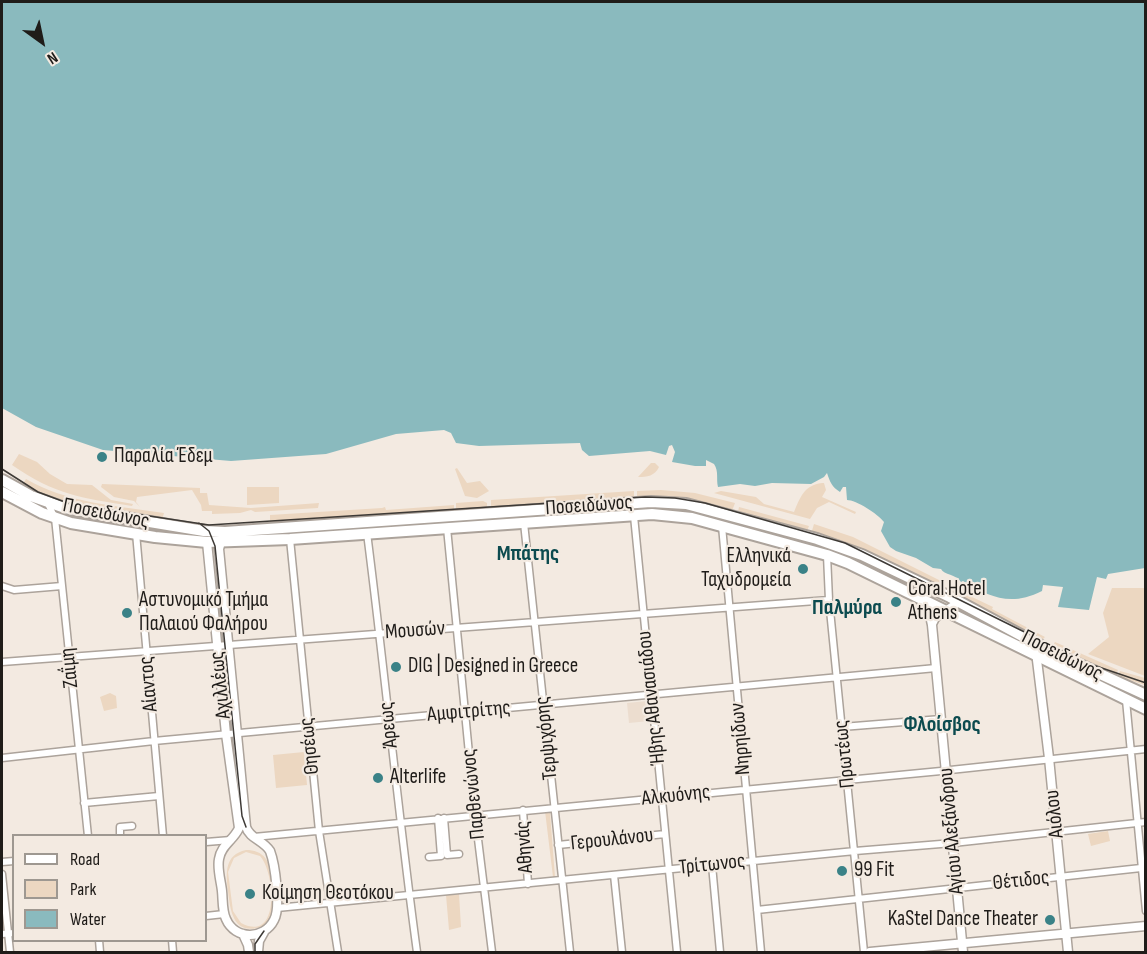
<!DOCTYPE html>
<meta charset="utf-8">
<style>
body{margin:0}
#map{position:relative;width:1147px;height:954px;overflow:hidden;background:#f3eae1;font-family:"Sofia Sans Condensed",sans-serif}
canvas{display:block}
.frame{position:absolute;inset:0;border:3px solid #1f1c19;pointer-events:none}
.legend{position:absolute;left:12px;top:834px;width:195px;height:108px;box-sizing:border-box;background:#f3eae1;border:2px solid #9e9891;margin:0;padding:8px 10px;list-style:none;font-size:18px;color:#1f1c19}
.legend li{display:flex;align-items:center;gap:12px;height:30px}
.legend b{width:30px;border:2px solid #9e9891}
.north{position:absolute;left:12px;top:12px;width:60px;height:60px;-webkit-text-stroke:4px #f3eae1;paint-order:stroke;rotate:147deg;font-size:16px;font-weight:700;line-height:24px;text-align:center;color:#1f1c19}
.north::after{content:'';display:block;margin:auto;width:21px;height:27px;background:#1f1c19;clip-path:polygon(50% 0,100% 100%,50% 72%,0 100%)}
</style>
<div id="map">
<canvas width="1147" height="954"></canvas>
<div class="frame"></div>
<ul class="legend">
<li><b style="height:8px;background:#fff"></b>Road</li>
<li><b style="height:16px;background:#ecd7c1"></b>Park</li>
<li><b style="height:16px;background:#8ababe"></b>Water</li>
</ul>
<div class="north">N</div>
</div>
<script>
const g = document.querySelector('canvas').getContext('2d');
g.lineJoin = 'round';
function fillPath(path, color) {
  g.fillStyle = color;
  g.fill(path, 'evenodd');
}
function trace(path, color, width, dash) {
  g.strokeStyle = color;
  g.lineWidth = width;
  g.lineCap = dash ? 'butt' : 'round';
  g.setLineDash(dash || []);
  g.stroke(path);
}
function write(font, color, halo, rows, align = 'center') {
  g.font = font + ' "Sofia Sans Condensed",sans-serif';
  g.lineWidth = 4.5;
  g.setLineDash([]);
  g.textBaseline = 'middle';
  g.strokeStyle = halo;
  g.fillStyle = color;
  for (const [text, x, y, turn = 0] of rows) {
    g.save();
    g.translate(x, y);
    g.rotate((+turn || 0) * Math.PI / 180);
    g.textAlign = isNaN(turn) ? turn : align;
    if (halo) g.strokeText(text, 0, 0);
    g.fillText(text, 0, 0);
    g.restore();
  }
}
fillPath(new Path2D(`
 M 647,701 L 649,721 L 629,723 L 627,703 Z`), '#ecddcf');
fillPath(new Path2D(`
 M 19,454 L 37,462 L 50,474 L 67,484 L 92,485 L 111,500 L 133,504 L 132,506 C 82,498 55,495 12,465 Z
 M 651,463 L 655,463 L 659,467 C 655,476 647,477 638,477 Z
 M 457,468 L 467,483 L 480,481 L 489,491 L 477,498 L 465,496 L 455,469 Z
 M 26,479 C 67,503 117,506 164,513 L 162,520 C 115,513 63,510 22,485 Z
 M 822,483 L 824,483 L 826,490 L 822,497 L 856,512 L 855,514 L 829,502 L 817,508 L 810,519 L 714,493 L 721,491 L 756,497 L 764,504 L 794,512 C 800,498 804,485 822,483 Z
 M 102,484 L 200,488 L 200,493 L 207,493 L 209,505 L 251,508 L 319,503 L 318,508 L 255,512 L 251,510 L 240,513 L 212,514 L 212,511 L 202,511 L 201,505 L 192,490 L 137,497 L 136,502 L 140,507 L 134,501 L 114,497 L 101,487 Z
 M 247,487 L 279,487 L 279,503 L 247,505 Z
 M 661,490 L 695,493 L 735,503 L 732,511 L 710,505 L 637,499 L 637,491 Z
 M 634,491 L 634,499 L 491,508 L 491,500 Z
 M 483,501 L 487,503 L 487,508 L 456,510 L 456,503 Z
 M 454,505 L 454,511 L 270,525 L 270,515 L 382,508 L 385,507 L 386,510 Z
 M 739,507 L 809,526 L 807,531 L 738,512 Z
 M 74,517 L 205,536 L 205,537 L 153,531 L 73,519 Z
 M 455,522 L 455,523 L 271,535 L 271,534 Z
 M 736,523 L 842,554 L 936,599 L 935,601 L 855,561 L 736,525 Z
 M 814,524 L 853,537 L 945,583 L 941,592 L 811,534 Z
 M 949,586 L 993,607 L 992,609 L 1045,637 L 1040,642 L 945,594 Z
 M 1112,588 L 1145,588 L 1145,676 L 1088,654 L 1109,637 L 1103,613 Z
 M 215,591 L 220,591 L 225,641 L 221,642 Z
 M 1055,642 L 1118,670 L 1115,677 L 1052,647 Z
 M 1120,671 L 1145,678 L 1145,685 L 1117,676 Z
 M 110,693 L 116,696 L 117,708 L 104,711 L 100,697 Z
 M 304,752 L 307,785 L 276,788 L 273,755 Z
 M 545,811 L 550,813 L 555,877 L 553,877 Z
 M 1108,831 L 1110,841 L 1091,846 L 1088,834 Z
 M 246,850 C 254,850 261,852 266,859 C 271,866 271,877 272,886 C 274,901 278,924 257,928 C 232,934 230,907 228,891 C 226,873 224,855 246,850 ZM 246,852 L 260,856 C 275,872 281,944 241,923 L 233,911 L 228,872 L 234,858 Z
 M 459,894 L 461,927 L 449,930 L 446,895 Z`), '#ecd7c1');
fillPath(new Path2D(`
 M 2,2 L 1145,2 L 1145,568 L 1108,574 L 1106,579 L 1097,577 L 1089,610 L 1058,607 L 1063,587 L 1043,585 L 1042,591 C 1010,607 990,597 963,581 L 961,582 C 956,574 944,575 941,569 L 933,568 L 916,558 L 896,551 L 890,547 L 881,531 L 884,522 C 878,514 856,500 847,500 L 846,487 L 843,487 L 840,492 C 832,487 830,482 827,473 L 824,477 L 811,484 L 772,483 L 755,486 L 740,484 L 718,487 C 716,479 719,471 714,464 L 706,460 L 706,466 L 695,466 L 672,462 L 675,452 L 672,445 L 669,446 L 666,455 L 650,451 L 589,456 L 582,450 L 580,443 L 479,446 L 456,443 L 451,433 L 444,430 L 396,434 L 326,454 L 231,461 L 103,450 L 36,427 L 2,408 Z`), '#8ababe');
const street = new Path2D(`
 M 48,504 L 55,518 L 88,836
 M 634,516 L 677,952
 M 524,523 L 570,952
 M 722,526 L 761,952
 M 447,528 L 475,815 L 492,952
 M 136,533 L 163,836
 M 367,533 C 385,673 398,813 417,952
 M 290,539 L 319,831 L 338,952
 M 827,555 L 829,600 L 864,952
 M 2,586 L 14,590 L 62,586
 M 2,662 L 829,600
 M 1126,700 L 1146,911
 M 842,727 L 941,719
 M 2,758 L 154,741 L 936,668
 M 84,803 L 159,796
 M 523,810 L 528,884
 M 444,818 L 447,855 L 459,854
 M 120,836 L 120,827 L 132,826
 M 254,837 L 941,771 L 1146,749
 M 206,842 L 231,840
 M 558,845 L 665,834
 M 429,857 L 441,856 L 438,818
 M 2,862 L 14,861
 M 712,865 L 720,952
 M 2,874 L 10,952
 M 614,875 L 622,952
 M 277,908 L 855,851 L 953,843 L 1146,822
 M 757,910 L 1141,868
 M 206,916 L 224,914
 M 2,934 L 14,933
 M 99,940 L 100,952
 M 172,940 L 173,952`);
const secondary = new Path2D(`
 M 207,542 L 226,734 L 239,828 C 234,840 221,845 219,859 C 217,869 221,881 222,891 C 223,900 222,911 226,919 C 235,940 264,940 274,920 C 281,908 275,864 270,851 C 263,840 250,839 246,827 L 219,549 L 221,542
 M 927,602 L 932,625 L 963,952
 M 932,624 L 935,618 L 959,602
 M 1036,652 L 1049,758 L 1068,952
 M 243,934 L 248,945 L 249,952
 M 258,952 L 259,941 L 264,932
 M 870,952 L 1146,926`);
const highway = new Path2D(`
 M 2,480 L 31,496 L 65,508 L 204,531 L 225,532 L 651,502 L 686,504 L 817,539 L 862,555 L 950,597 L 1052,652 L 1146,695
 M 2,492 L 42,513 L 71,523 L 155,537 L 207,542 L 290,539 L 652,514 L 692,518 L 827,555 L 848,563 L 1146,709`);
trace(street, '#aca39b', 9);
trace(secondary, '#aca39b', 11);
trace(highway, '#aca39b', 14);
trace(street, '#fff', 6);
trace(secondary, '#fff', 8);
trace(highway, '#fff', 10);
trace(new Path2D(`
 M 2,469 L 38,492 L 70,504 L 209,525 L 645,497 L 675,498 L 705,503 L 845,543 L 1087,663 L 1146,683
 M 199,523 L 209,531 L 215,546 L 242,816 L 246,827
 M 255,952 L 255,944 L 264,931`), '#3e3a36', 1.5);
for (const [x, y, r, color] of [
 [102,457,6,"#3a8287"],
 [803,569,6,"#3a8287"],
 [896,602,6,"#3a8287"],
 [127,613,6,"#3a8287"],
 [396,667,6,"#3a8287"],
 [378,778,6,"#3a8287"],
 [842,871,6,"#3a8287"],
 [250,894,6,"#3a8287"],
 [1050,920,6,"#3a8287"]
]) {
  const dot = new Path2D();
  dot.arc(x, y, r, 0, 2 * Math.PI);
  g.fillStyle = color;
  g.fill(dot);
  trace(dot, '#f3eae1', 2);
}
write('21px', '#1f1c19', '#f3eae1', [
 ["Παραλία Έδεμ",114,457],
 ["Ελληνικά",791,557,"right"],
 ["Ταχυδρομεία",791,581,"right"],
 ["Coral Hotel",908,590],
 ["Athens",908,614],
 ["Αστυνομικό Τμήμα",139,601],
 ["Παλαιού Φαλήρου",139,625],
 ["DIG | Designed in Greece",408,667],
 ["Alterlife",390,778],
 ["99 Fit",854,871],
 ["Κοίμηση Θεοτόκου",262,894],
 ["KaStel Dance Theater",1038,920,"right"]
], 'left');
write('21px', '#1f1c19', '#f3eae1', [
 ["Ποσειδώνος",589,506,-4],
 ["Ποσειδώνος",106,514,11],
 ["Μουσών",415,631,-4],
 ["Ποσειδώνος",1062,656,27],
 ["Ζαΐμη",70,668,-96],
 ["Αίαντος",149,684,-95],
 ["Αχιλλέως",221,685,-96],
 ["Ήβης Αθανασιάδου",652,698,-96],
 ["Αμφιτρίτης",469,712,-5],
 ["Άρεως",389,725,-96],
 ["Τερψιχόρης",547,738,-96],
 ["Νηρηίδων",741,739,-95],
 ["Θησέως",310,746,-96],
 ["Πρωτέως",845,754,-96],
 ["Παρθενώνος",474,794,-96],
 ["Αλκυόνης",676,796,-6],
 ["Αιόλου",1055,814,-96],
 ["Αγίου Αλεξάνδρου",952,831,-95],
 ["Γερουλάνου",612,840,-6],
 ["Αθηνάς",525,847,-94],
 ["Τρίτωνος",712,865,-6],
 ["Θέτιδος",1021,881,-6]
]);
write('bold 22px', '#0c4b4f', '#f3eae1', [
 ["Μπάτης",528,554],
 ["Παλμύρα",847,608],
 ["Φλοίσβος",942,725]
]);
</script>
